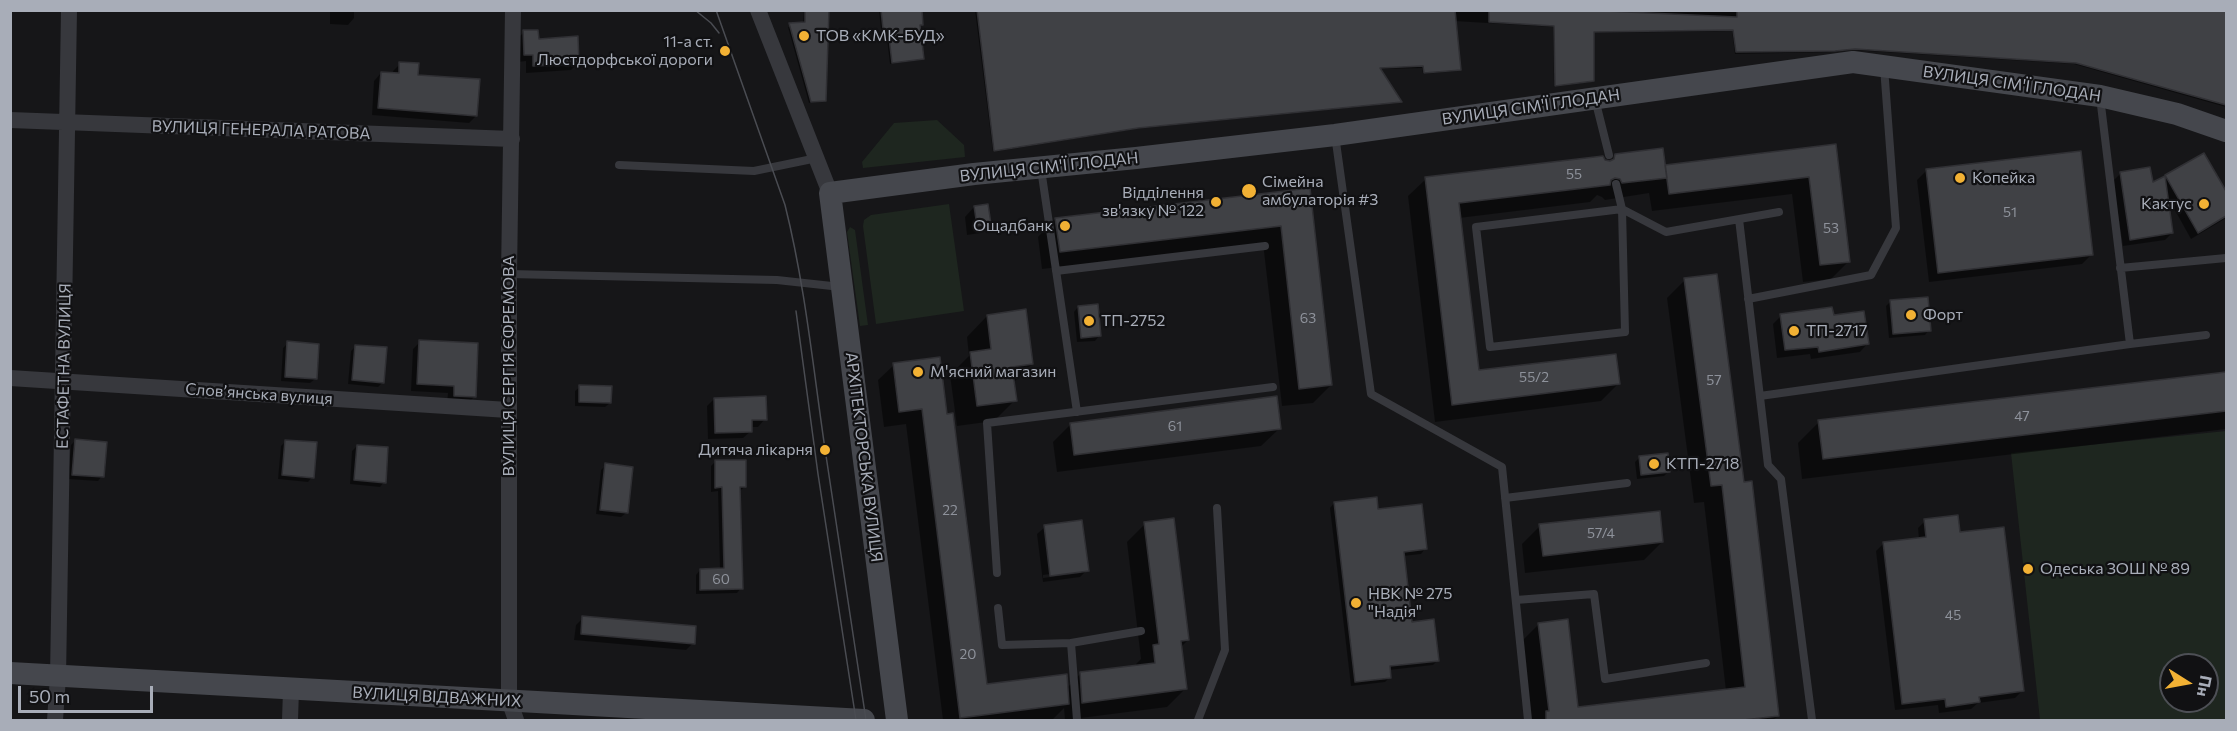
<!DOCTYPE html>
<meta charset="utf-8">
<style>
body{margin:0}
#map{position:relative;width:2237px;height:731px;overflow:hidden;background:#161618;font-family:Commissioner,sans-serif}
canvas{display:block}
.frame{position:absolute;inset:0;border:12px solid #a8adb8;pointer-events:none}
.north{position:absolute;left:2159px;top:653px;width:60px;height:60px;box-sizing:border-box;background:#111113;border:2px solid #4d4f55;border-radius:50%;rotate:101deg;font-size:16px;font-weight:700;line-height:24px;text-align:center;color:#a8adb8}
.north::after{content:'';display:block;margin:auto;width:21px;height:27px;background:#f2b134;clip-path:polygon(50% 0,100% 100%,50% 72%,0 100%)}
.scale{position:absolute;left:18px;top:686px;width:135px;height:27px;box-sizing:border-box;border:3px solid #a8adb8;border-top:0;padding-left:8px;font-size:18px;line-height:21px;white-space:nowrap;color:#a8adb8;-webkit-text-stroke:4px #111113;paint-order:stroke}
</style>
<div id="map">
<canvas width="2237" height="731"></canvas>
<div class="frame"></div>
<div class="north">Пн</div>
<div class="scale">50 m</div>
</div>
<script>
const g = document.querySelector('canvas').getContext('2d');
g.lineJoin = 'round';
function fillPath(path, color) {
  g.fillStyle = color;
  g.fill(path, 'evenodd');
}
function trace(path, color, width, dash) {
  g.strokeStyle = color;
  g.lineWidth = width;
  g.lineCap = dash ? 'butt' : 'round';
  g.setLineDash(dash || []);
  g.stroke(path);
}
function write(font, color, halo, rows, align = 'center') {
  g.font = font + ' Commissioner,sans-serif';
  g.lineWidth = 4.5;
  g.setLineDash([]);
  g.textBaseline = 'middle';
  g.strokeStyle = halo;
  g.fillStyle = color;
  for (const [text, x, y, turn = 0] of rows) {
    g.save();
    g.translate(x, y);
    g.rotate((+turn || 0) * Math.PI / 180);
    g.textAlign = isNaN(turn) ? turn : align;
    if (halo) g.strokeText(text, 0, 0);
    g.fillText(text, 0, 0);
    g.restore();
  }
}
fillPath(new Path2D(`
 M 937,120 L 964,145 L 965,157 L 863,168 L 862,162 L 894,123 Z
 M 949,204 L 964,311 L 876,324 L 863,226 L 864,220 L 871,215 Z
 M 850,227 L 855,230 L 868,325 L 860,326 L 847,232 Z
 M 2226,431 L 2226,720 L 2040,720 L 2011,453 ZM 2171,665 L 2207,665 L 2207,701 L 2171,701 Z`), '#1e261f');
fillPath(new Path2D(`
 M 330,10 L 354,10 L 354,18 L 348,25 L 330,24 Z
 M 804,10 L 827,10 L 825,100 L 823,102 L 809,103 L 788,27 L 803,24 Z
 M 879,10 L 920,10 L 922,24 L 919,27 L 923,58 L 921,60 L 890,64 L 886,30 L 881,30 Z
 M 975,10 L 2226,10 L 2226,59 L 2221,71 L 2226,73 L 2226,107 L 2074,64 L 1852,50 L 1832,52 L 1735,54 L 1732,31 L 1592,33 L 1592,80 L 1590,82 L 1554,87 L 1553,27 L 1454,21 L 1460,69 L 1458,71 L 1423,74 L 1422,68 L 1379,69 L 1400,101 L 1398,103 L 1135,129 L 993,152 Z
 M 524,32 L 538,40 L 578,63 L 571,70 L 526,73 L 526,61 L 518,62 L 517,39 Z
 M 400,64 L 417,76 L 476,116 L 469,123 L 372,115 L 374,81 L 381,73 L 393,74 L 393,71 Z
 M 1835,146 L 1849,261 L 1831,279 L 1803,282 L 1792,194 L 1652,211 L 1649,193 L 1605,200 L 1602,197 L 1597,195 L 1590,202 L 1459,218 L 1478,372 L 1618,384 L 1601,401 L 1435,422 L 1408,196 L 1426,179 L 1604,161 L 1609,162 L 1616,155 L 1664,168 Z
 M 2204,155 L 2226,194 L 2226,218 L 2191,239 L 2167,196 L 2172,233 L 2165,240 L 2123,246 L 2113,181 L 2120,174 L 2151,185 Z
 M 1927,170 L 2092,254 L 2082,264 L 1929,282 L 1917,180 Z
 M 1309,189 L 1331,385 L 1313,403 L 1282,406 L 1263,243 L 1042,269 L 1038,237 L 1055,219 Z
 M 974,207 L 990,224 L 980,233 L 967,235 L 965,217 Z
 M 1685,280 L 1742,483 L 1778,716 L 1773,720 L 1530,720 L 1521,642 L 1539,624 L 1577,709 L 1726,691 L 1704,502 L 1694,503 L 1667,298 Z
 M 1891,301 L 1929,330 L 1925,335 L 1889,338 L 1886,306 Z
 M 1078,307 L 1099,336 L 1095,341 L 1077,342 L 1074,312 Z
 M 987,316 L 1032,364 L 1013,383 L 1015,400 L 994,421 L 957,426 L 950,375 L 969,356 L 967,337 Z
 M 1781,316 L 1833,317 L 1868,343 L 1860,352 L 1811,359 L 1810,354 L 1777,358 L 1773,324 Z
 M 420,342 L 474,397 L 467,404 L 447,403 L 448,393 L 411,391 L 413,349 Z
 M 288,343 L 315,379 L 310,383 L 281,381 L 283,348 Z
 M 356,346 L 383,382 L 378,387 L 348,384 L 351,351 Z
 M 939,359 L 986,686 L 1067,688 L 1080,674 L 1136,667 L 1136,664 L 1141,659 L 1127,542 L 1145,524 L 1188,640 L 1180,648 L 1185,689 L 1167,707 L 1065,720 L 1064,708 L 1052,720 L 943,720 L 906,424 L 884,427 L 878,380 L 894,365 Z
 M 2226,373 L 2226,429 L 1802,479 L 1798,443 L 1819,422 Z
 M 580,387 L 610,403 L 605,407 L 575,406 L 575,391 Z
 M 714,399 L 765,419 L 758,427 L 750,427 L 751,431 L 743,438 L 708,439 L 707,406 Z
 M 1071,424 L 1279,429 L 1261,446 L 1057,472 L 1053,442 Z
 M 75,441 L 102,476 L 98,481 L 68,479 L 71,445 Z
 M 285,442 L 312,477 L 308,482 L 278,479 L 281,446 Z
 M 357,446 L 384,482 L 380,487 L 350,484 L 352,451 Z
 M 1640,457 L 1669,471 L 1664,476 L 1637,479 L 1635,462 Z
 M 715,462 L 745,487 L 739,491 L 741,588 L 737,593 L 696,594 L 696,575 L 700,570 L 720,570 L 718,491 L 711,492 L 711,466 Z
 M 606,465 L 626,513 L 621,517 L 596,514 L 601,470 Z
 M 1334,503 L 1377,511 L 1425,549 L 1421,554 L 1403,556 L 1411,623 L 1438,660 L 1433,665 L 1389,670 L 1390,677 L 1385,682 L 1351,686 L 1330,508 Z
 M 1925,521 L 1958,534 L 2022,691 L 2015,698 L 1978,703 L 1971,709 L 1939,713 L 1938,705 L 1895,710 L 1876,551 L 1883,544 L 1919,539 L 1918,528 Z
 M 1540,526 L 1662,542 L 1644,560 L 1525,573 L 1522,544 Z
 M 1045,527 L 1087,570 L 1080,577 L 1043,582 L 1037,534 ZM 1081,570 L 1081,573 L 1043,578 L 1043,575 Z
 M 583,618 L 693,643 L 686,650 L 574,640 L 576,625 Z`), '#0007');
const building = new Path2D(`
 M 805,10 L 829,10 L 826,101 L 811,102 L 789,23 L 805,22 Z
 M 881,10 L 922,10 L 923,25 L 920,25 L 924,59 L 892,63 L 888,29 L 883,29 Z
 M 977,10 L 1455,10 L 1461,70 L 1424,73 L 1423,66 L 1380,68 L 1402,102 L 1138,128 L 994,151 Z
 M 1489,10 L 1583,10 L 1737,17 L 1737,10 L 2226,10 L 2226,105 L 2076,63 L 1855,49 L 1835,51 L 1736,52 L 1733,30 L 1594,32 L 1594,81 L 1555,86 L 1554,26 L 1489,22 Z
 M 523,30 L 538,30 L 539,39 L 578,36 L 579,64 L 533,66 L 533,55 L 524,55 Z
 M 399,62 L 419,63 L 418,75 L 480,79 L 477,116 L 378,108 L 381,72 L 399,73 Z
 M 1836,144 L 1850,262 L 1820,265 L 1809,177 L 1669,194 L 1665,165 Z
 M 1663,148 L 1667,178 L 1622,183 L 1620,179 L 1615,178 L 1611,180 L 1610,185 L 1459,203 L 1479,370 L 1616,354 L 1620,384 L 1452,405 L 1425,177 L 1603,156 L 1605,160 L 1610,161 L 1614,159 L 1615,154 Z
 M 2081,151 L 2093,255 L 1938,273 L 1926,169 Z
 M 2204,153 L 2226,191 L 2226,216 L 2198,233 L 2165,175 Z
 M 2150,167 L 2153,182 L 2165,176 L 2173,233 L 2130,240 L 2120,172 Z
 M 1310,188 L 1332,385 L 1299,389 L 1281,226 L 1060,252 L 1055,218 Z
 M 988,204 L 991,224 L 977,226 L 974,206 Z
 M 1717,274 L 1744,482 L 1752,481 L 1779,716 L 1743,720 L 1546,720 L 1546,711 L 1549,711 L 1538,623 L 1568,619 L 1578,707 L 1745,687 L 1722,485 L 1711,486 L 1684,278 Z
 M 1928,297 L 1931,331 L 1893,334 L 1890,300 Z
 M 1098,304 L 1101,336 L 1081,338 L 1078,306 Z
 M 1832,307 L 1834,315 L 1864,311 L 1869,344 L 1819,352 L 1818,347 L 1785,350 L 1780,314 Z
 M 1026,309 L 1033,364 L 1012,367 L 1017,401 L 977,406 L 970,352 L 991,349 L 987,315 Z
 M 419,340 L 478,343 L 476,397 L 454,396 L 454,386 L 417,384 Z
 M 287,341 L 319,344 L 317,379 L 285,377 Z
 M 355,345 L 387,347 L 384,383 L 352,380 Z
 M 940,357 L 947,414 L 953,413 L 987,684 L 1067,674 L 1069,704 L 960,718 L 922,409 L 899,412 L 893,363 Z
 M 2226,372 L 2226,411 L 1823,459 L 1818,420 Z
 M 579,385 L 612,386 L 611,403 L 579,402 Z
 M 766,396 L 767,420 L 752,420 L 752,432 L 715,433 L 714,398 Z
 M 1277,396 L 1281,429 L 1074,455 L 1070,423 Z
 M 75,439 L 107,442 L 104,477 L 72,475 Z
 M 285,440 L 317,442 L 314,478 L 282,475 Z
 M 357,445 L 388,447 L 386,483 L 354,480 Z
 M 1668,453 L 1670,472 L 1641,475 L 1639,456 Z
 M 715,460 L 746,460 L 746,487 L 740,487 L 743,589 L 700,590 L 700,569 L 724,568 L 722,487 L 715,488 Z
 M 605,463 L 633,467 L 628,513 L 600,510 Z
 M 1377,497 L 1378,509 L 1422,504 L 1427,549 L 1404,552 L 1412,622 L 1434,619 L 1439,661 L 1390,666 L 1391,678 L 1355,682 L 1334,502 Z
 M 1660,511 L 1663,542 L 1543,556 L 1539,524 Z
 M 1958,515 L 1960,532 L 2004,527 L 2024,691 L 1979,697 L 1980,702 L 1946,707 L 1945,699 L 1902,704 L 1883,542 L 1926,537 L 1924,519 Z
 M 1174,518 L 1189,640 L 1181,641 L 1187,689 L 1082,703 L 1080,672 L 1155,663 L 1153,645 L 1159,644 L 1144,522 Z
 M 1082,520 L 1089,571 L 1050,576 L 1044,525 Z
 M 582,616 L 696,626 L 695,644 L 581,634 Z`);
fillPath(building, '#404145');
trace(building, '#303034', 1.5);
trace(new Path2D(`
 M 2100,97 L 2130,344
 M 1595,99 L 1609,155
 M 1335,135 L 1371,394 L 1502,467 L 1528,720
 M 619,165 L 754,171 L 817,158
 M 1041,169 L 1077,412
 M 1616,184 L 1622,209 L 1625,332 L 1490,347 L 1476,227 L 1622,209 L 1666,232 L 1779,212
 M 1739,219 L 1768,465 L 1781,479 L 1812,720
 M 2120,268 L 2226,258
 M 1056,271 L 1265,246
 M 509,274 L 777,280 L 841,287
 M 1748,299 L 1871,275 L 1896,228 L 1884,67
 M 1760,396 L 2130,344 L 2206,335
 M 1505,498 L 1627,483
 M 997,573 L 987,423 L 1273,387
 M 1516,600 L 1594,594 L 1605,679 L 1706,663
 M 998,608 L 1002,645 L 1071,643
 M 1077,720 L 1071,643 L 1141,631
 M 1198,720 L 1225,650 L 1217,508`), '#37383d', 8);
trace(new Path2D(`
 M 513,10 L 509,274 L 509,700 L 516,720
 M 758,10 L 830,193
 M 10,120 L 512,139
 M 10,378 L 508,410
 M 55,720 L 58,677 L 69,10
 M 290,720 L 291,690`), '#37383d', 16);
trace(new Path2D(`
 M 10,673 L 864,720
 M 897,720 L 830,193 L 974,174 L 1136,158 L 1335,135 L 1853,62 L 2100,96 L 2177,114 L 2226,131`), '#45474d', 22);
trace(new Path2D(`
 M 695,10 L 711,23 L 719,33
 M 716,10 L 785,205 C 805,285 813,367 825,449 C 838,540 852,630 866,720
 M 796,311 L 818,474 L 856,720`), '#4a4c52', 1.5);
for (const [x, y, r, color] of [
 [804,36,6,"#f2b134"],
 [725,51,6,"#f2b134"],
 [1960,178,6,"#f2b134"],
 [1249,191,8,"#f2b134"],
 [1216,202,6,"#f2b134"],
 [2204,204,6,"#f2b134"],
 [1065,226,6,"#f2b134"],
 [1911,315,6,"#f2b134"],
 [1089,321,6,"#f2b134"],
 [1794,331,6,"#f2b134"],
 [918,372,6,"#f2b134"],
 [825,450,6,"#f2b134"],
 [1654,464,6,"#f2b134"],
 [2028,569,6,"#f2b134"],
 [1356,603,6,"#f2b134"]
]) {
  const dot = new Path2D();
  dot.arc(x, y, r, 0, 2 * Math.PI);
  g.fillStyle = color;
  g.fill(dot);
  trace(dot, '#111113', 2);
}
write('14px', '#8e929b', null, [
 ["55",1574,174],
 ["51",2010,212],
 ["53",1831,228],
 ["63",1308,318],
 ["55/2",1534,377],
 ["57",1714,380],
 ["47",2022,416],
 ["61",1175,426],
 ["22",950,510],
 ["57/4",1601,533],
 ["60",721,579],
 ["45",1953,615],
 ["20",968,654]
]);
write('16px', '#a8adb8', '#111113', [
 ["ТОВ «КМК-БУД»",816,36],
 ["11-а ст.",713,42,"right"],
 ["Люстдорфської дороги",713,60,"right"],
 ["Копейка",1972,178],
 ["Сімейна",1262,182],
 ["амбулаторія #3",1262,200],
 ["Відділення",1204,193,"right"],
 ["зв'язку № 122",1204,211,"right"],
 ["Кактус",2192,204,"right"],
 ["Ощадбанк",1053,226,"right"],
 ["Форт",1923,315],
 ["ТП-2752",1101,321],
 ["ТП-2717",1806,331],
 ["М'ясний магазин",930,372],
 ["Дитяча лікарня",813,450,"right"],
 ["КТП-2718",1666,464],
 ["Одеська ЗОШ № 89",2040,569],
 ["НВК № 275",1368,594],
 ["\"Надія\"",1368,612]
], 'left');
write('16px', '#a8adb8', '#111113', [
 ["ВУЛИЦЯ СІМ'Ї ГЛОДАН",2012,84,8],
 ["ВУЛИЦЯ СІМ'Ї ГЛОДАН",1531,107,-8],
 ["ВУЛИЦЯ ГЕНЕРАЛА РАТОВА",261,130,2],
 ["ВУЛИЦЯ СІМ'Ї ГЛОДАН",1049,167,-6],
 ["ЕСТАФЕТНА ВУЛИЦЯ",64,366,-89],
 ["ВУЛИЦЯ СЕРГІЯ ЄФРЕМОВА",509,366,-90],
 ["Словʼянська вулиця",259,394,4],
 ["АРХІТЕКТОРСЬКА ВУЛИЦЯ",864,457,83],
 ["ВУЛИЦЯ ВІДВАЖНИХ",437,697,3]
]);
</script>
